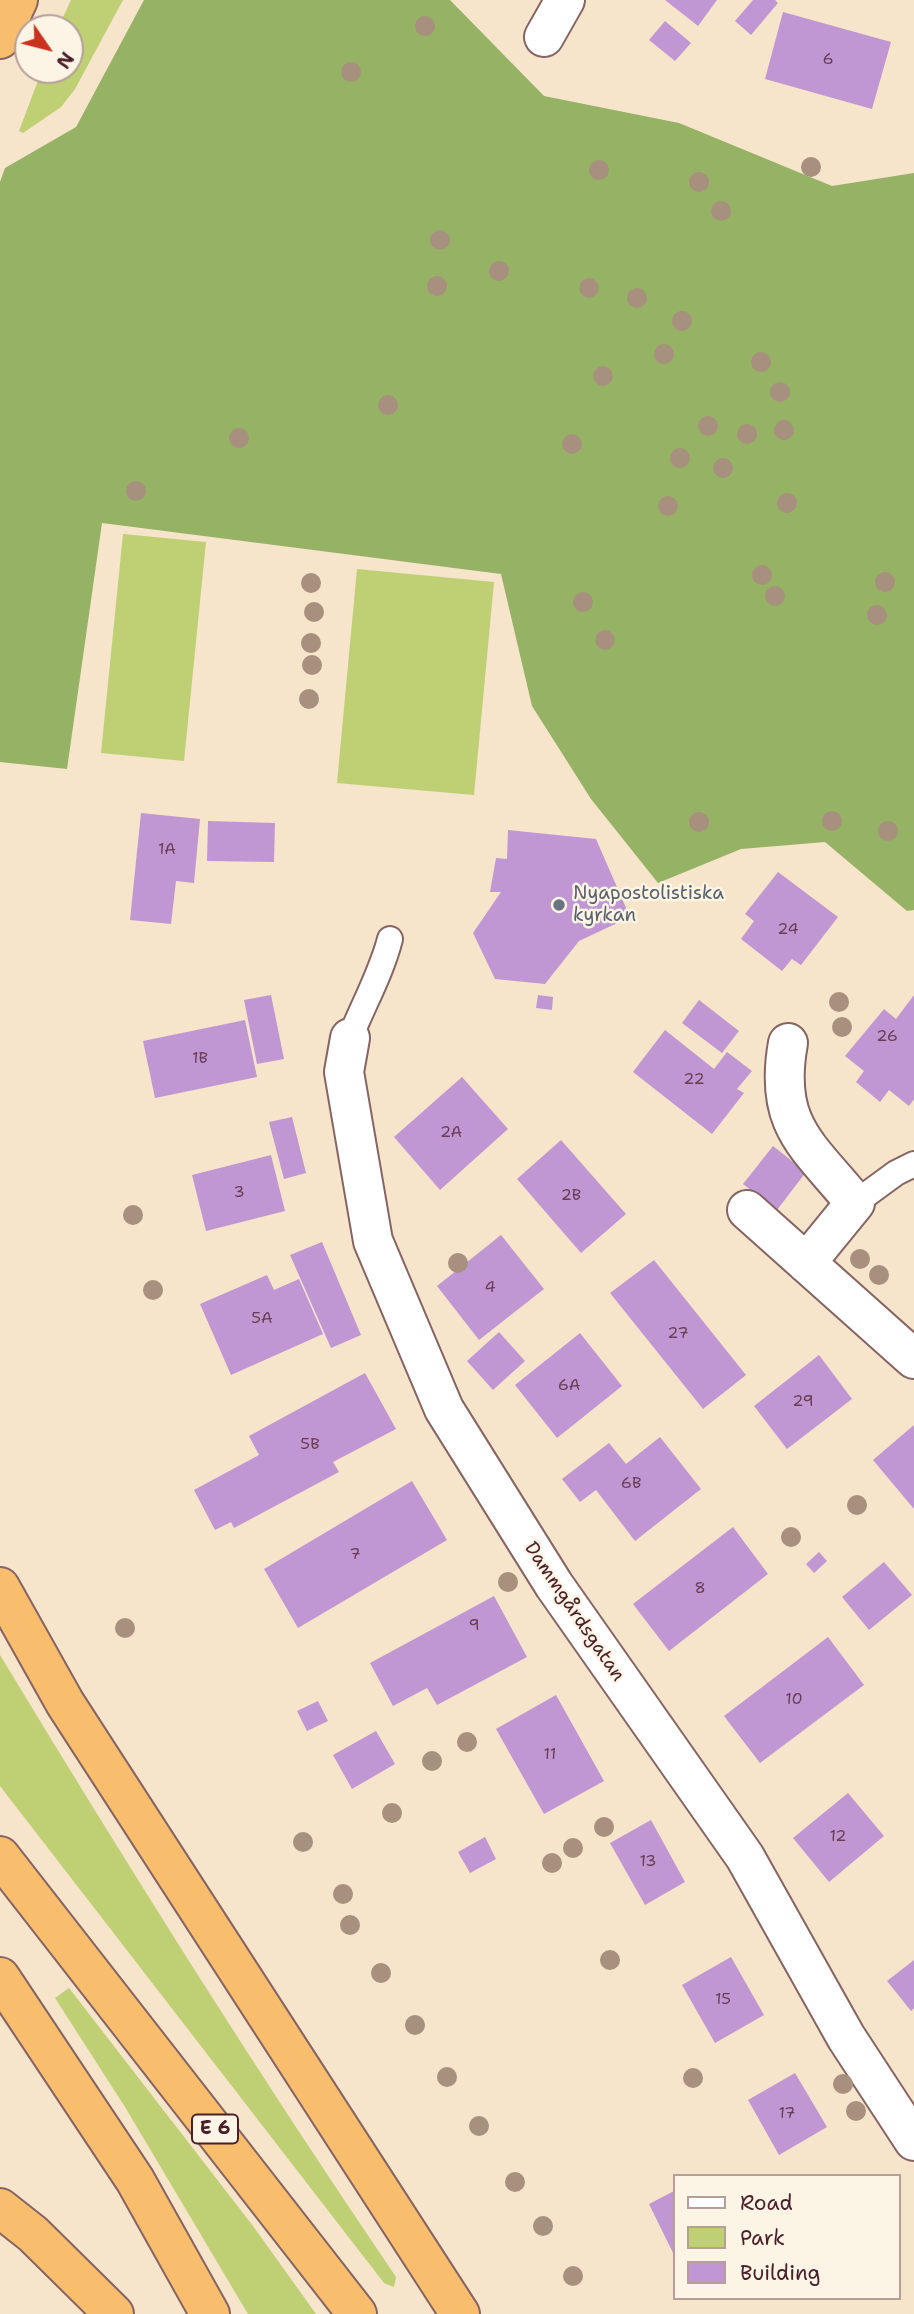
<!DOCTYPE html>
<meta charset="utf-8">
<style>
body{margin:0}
#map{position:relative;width:914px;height:2314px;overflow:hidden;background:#f6e4cb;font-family:"Shantell Sans",sans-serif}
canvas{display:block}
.legend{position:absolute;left:673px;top:2174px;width:228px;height:126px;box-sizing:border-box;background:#fcf5e5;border:2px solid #b59f9b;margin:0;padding:9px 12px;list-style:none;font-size:21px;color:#4a1f2b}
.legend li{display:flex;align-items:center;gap:14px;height:35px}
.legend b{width:35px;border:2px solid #b59f9b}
.north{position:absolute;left:14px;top:14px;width:70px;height:70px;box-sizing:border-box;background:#fcf5e5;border:2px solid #b59f9b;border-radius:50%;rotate:125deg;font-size:19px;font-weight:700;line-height:28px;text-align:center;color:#4a1f2b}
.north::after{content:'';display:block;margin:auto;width:24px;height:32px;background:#c8321e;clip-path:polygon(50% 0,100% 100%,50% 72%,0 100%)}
</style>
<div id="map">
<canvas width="914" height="2314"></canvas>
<ul class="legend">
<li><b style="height:9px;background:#fff"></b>Road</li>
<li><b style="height:19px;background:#bed073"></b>Park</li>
<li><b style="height:19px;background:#c097d3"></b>Building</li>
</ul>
<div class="north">N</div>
</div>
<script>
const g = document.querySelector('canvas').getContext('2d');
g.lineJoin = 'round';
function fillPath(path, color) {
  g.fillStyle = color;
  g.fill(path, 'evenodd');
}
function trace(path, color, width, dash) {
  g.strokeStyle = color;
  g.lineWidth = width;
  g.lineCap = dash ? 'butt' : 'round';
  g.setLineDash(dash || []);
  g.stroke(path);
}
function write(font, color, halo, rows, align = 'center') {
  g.font = font + ' "Shantell Sans",sans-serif';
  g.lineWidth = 5;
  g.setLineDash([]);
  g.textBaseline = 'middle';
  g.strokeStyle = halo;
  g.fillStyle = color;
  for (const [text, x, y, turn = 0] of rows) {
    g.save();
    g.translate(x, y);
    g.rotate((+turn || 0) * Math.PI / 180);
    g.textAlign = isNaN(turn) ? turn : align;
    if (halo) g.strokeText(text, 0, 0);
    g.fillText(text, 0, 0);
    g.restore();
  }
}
fillPath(new Path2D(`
 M 71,0 L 123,0 L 75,89 L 61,107 L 23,133 L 19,131 L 42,70 L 70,70 L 70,28 L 58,28 Z
 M 123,534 L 206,542 L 184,761 L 101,753 Z
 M 357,569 L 494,582 L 474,795 L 337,783 Z
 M 0,1655 C 127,1865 258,2074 396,2277 L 394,2287 L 384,2283 L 0,1786 Z
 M 69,1988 L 253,2226 L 316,2314 L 248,2314 L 125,2107 L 55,1998 Z`), '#bed073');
fillPath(new Path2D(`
 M 144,0 L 450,0 L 544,96 L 679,123 L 832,186 L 914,173 L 914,910 L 907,911 L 825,842 L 741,849 L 658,883 L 591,799 L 532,706 L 501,574 L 102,523 L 67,769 L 0,762 L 0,182 L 5,168 L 76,127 Z`), '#96b265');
fillPath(new Path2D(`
 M 665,0 L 717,0 L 698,26 Z
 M 753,0 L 775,0 L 778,3 L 751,35 L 735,21 Z
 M 783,12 L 891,42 L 872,109 L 765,79 Z
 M 665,21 L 691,43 L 675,61 L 649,40 Z
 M 141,813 L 200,819 L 194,883 L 176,881 L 171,924 L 130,920 Z
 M 208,821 L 275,823 L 274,862 L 207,861 Z
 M 508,830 L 596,839 L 630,917 L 579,941 L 545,984 L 495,979 L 473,933 L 501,892 L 490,892 L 496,858 L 507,859 Z
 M 778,872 L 838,917 L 801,965 L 792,959 L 782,971 L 741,939 L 754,921 L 745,914 Z
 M 271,995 L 284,1059 L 257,1064 L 244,1000 Z
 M 538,995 L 553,997 L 552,1010 L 536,1008 Z
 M 914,995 L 914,1099 L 909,1106 L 889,1090 L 880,1102 L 856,1082 L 864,1071 L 845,1056 L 884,1009 L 896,1019 Z
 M 699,1000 L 739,1031 L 722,1053 L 682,1023 Z
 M 245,1020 L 257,1077 L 155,1098 L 143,1041 Z
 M 665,1030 L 714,1069 L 727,1052 L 752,1071 L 737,1089 L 744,1093 L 712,1134 L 633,1072 Z
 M 462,1077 L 508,1129 L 440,1190 L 394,1137 Z
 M 292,1117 L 306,1173 L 284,1179 L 269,1122 Z
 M 561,1140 L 626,1214 L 581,1253 L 517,1179 Z
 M 773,1146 L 806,1172 L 777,1210 L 743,1184 Z
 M 271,1155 L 285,1211 L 206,1231 L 192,1175 Z
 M 501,1235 L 544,1289 L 479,1340 L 437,1286 Z
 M 322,1242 L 361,1335 L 331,1348 L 290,1255 Z
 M 654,1260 L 746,1375 L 703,1409 L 610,1293 Z
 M 267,1275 L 274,1290 L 299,1279 L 323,1334 L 231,1375 L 200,1304 Z
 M 499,1332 L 525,1361 L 493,1390 L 467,1361 Z
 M 580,1333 L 622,1386 L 557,1438 L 515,1385 Z
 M 819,1355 L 852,1399 L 787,1449 L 754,1406 Z
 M 365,1373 L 396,1429 L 333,1462 L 339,1472 L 234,1528 L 231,1522 L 215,1530 L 194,1490 L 259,1455 L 249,1436 Z
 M 914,1425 L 914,1509 L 873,1460 Z
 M 660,1437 L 701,1489 L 635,1541 L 596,1490 L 580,1502 L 562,1479 L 609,1443 L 626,1464 Z
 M 412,1481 L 447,1540 L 298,1628 L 264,1569 Z
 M 733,1527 L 768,1574 L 669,1651 L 633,1604 Z
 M 819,1552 L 827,1561 L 814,1573 L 806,1564 Z
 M 884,1562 L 912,1595 L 869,1630 L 842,1597 Z
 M 494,1596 L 527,1657 L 437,1705 L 427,1688 L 393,1706 L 370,1663 Z
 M 828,1637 L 864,1685 L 760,1763 L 724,1716 Z
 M 556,1695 L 604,1781 L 544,1814 L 496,1729 Z
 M 318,1701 L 328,1721 L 307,1731 L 297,1711 Z
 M 376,1731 L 395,1764 L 352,1789 L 333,1755 Z
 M 848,1793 L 884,1836 L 829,1882 L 793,1838 Z
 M 651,1820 L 685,1882 L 645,1905 L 610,1843 Z
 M 485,1837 L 496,1859 L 470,1873 L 458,1852 Z
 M 731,1957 L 764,2015 L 715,2043 L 682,1985 Z
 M 914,1960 L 914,2008 L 911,2011 L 887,1981 Z
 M 795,2073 L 827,2127 L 779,2155 L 748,2100 Z
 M 674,2191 L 674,2255 L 649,2204 Z`), '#c097d3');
const lane = new Path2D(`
 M 350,1038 C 363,1005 381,974 390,939
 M 855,1203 L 896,1173 L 914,1164`);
const street = new Path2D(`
 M 544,37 L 565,0
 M 350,1038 L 344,1072 L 373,1241 L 444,1409 L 554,1585 L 745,1857 L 846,2037 L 914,2141
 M 788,1043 C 773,1126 809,1146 855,1203 L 806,1263
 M 747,1210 L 914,1359`);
const highway = new Path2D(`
 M 0,39 L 18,0
 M 0,1587 L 65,1703 L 460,2314
 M 0,1856 L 357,2314
 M 0,1977 L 135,2180 L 210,2314
 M 0,2208 L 33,2234 L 114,2314`);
trace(lane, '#866463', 28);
trace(street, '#866463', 42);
trace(highway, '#866463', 42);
trace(lane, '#fff', 24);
trace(street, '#fff', 38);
trace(highway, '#f9be6d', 38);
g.fillStyle = '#a7907d';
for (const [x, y] of [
 [425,26],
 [351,72],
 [811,167],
 [599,170],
 [699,182],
 [721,211],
 [440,240],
 [499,271],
 [437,286],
 [589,288],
 [637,298],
 [682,321],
 [664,354],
 [761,362],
 [603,376],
 [780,392],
 [388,405],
 [708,426],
 [784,430],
 [747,434],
 [239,438],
 [572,444],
 [680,458],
 [723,468],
 [136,491],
 [787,503],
 [668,506],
 [762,575],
 [885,582],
 [311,583],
 [775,596],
 [583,602],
 [314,612],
 [877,615],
 [605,640],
 [311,643],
 [312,665],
 [309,699],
 [832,821],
 [699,822],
 [888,831],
 [839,1002],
 [842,1027],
 [133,1215],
 [860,1259],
 [458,1263],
 [879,1275],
 [153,1290],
 [857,1505],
 [791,1537],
 [508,1582],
 [125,1628],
 [467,1742],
 [432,1761],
 [392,1813],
 [604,1827],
 [303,1842],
 [573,1848],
 [552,1863],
 [343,1894],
 [350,1925],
 [610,1960],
 [381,1973],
 [415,2025],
 [447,2077],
 [693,2078],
 [843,2084],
 [856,2111],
 [479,2126],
 [515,2182],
 [543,2226],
 [573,2276]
]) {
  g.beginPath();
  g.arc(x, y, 10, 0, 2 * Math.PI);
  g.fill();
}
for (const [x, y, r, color] of [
 [559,905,7,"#6b7280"]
]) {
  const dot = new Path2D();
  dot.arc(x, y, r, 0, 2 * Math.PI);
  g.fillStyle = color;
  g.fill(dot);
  trace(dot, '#fcf5e5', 2.5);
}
write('16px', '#683d55', null, [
 ["6",828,60],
 ["1A",167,850],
 ["24",788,930],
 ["26",887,1037],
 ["1B",200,1059],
 ["22",694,1080],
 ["2A",451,1133],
 ["3",239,1193],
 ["2B",571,1196],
 ["4",490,1288],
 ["5A",262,1319],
 ["27",678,1334],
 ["6A",569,1386],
 ["29",803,1402],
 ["5B",310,1445],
 ["6B",631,1484],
 ["7",355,1555],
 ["8",700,1589],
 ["9",474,1626],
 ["10",794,1700],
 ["11",550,1755],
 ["12",838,1837],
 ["13",648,1862],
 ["15",723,2000],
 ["17",787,2114]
]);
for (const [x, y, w] of [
 [215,2129,46]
]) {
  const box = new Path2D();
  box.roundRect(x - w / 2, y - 14.5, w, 29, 5);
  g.fillStyle = '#fcf5e5';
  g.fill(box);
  trace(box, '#4a1f2b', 2);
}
write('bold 18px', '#4a1f2b', null, [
 ["E 6",215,2129]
]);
write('19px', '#5b616d', '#fcf5e5', [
 ["Nyapostolistiska",573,894],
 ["kyrkan",573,916]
], 'left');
write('19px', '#4a1f2b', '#fcf5e5', [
 ["Dammgårdsgatan",574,1612,56]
]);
</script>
